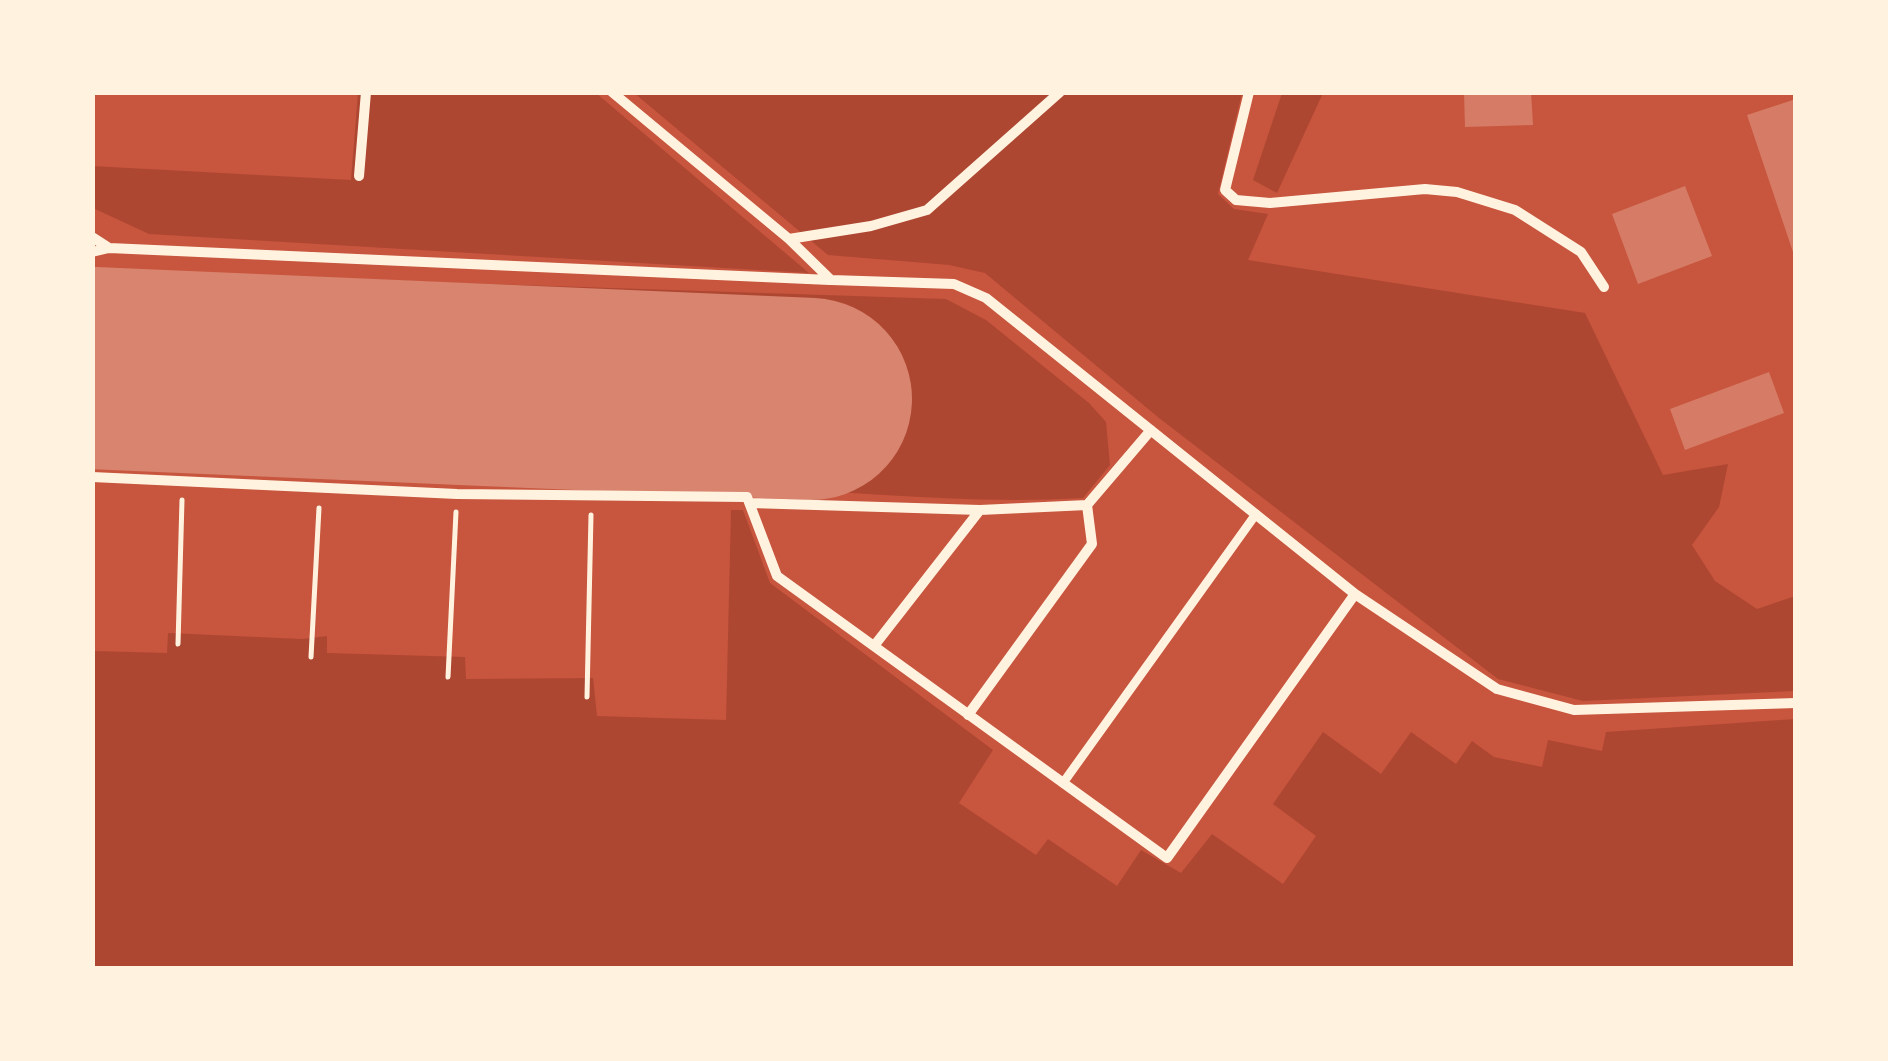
<!DOCTYPE html>
<style>
body{margin:0}
#map{position:relative;width:1888px;height:1061px;overflow:hidden;background:#c8553d;font-family:"Noto Sans",sans-serif}
canvas{display:block}
.frame{position:absolute;inset:0;border:95px solid #fff3e0;pointer-events:none}
</style>
<div id="map">
<canvas width="1888" height="1061"></canvas>
<div class="frame"></div>
</div>
<script>
const g = document.querySelector('canvas').getContext('2d');
g.lineJoin = 'round';
function fillPath(path, color) {
  g.fillStyle = color;
  g.fill(path, 'evenodd');
}
function trace(path, color, width, dash) {
  g.strokeStyle = color;
  g.lineWidth = width;
  g.lineCap = dash ? 'butt' : 'round';
  g.setLineDash(dash || []);
  g.stroke(path);
}
fillPath(new Path2D(`
 M 358,93 L 596,93 L 809,273 L 149,234 L 93,208 L 92,166 L 351,180 Z
 M 634,93 L 1242,93 L 1218,194 L 1234,209 L 1268,214 L 1248,260 L 1585,313 L 1663,475 L 1728,464 L 1719,507 L 1692,545 L 1715,581 L 1757,609 L 1795,596 L 1795,691 L 1583,701 L 1498,679 L 1159,418 L 985,273 L 949,265 L 828,255 Z
 M 1282,93 L 1323,93 L 1277,193 L 1253,180 Z
 M 93,271 L 946,299 L 986,320 L 1089,403 L 1106,422 L 1110,465 L 1083,498 C 967,505 851,491 736,486 C 521,477 307,470 93,459 Z
 M 731,510 L 743,510 L 770,583 L 993,750 L 959,803 L 1036,855 L 1048,839 L 1117,886 L 1141,850 L 1181,873 L 1212,834 L 1283,884 L 1316,836 L 1273,804 L 1323,732 L 1381,774 L 1411,732 L 1456,764 L 1472,741 L 1494,757 L 1542,767 L 1548,740 L 1602,751 L 1606,732 L 1795,719 L 1795,968 L 93,968 L 93,651 L 167,653 L 168,633 L 302,639 L 327,636 L 327,653 L 465,657 L 466,679 L 593,678 L 597,716 L 726,720 Z`), '#ae4732');
trace(new Path2D(`
 M 92,368 L 811,399`), '#d8846e', 202);
fillPath(new Path2D(`
 M 1464,92 L 1531,92 L 1533,125 L 1465,127 Z
 M 1796,99 L 1796,258 L 1795,258 L 1747,115 Z
 M 1685,186 L 1712,256 L 1638,284 L 1612,214 Z
 M 1769,372 L 1784,413 L 1685,450 L 1670,409 Z`), '#d67c66');
trace(new Path2D(`
 M 178,644 L 182,500
 M 311,657 L 319,508
 M 448,677 L 456,512
 M 587,697 L 591,515`), '#fff3e0', 5);
trace(new Path2D(`
 M 1063,783 L 1256,514`), '#fff3e0', 9);
trace(new Path2D(`
 M 612,92 L 789,239 L 831,280 L 954,284 L 986,298 L 1355,594 L 1497,689 L 1574,710 L 1796,703
 M 1249,92 L 1225,190 L 1236,200 L 1270,203 L 1425,189 L 1457,192 L 1515,210 L 1581,252 L 1604,287
 M 359,176 L 366,92
 M 92,237 L 109,248
 M 789,239 L 871,226 L 927,210 L 1060,92
 M 92,252 L 109,248 L 830,280
 M 92,477 L 457,494 L 747,497 L 777,576 L 1167,858 L 1355,594
 M 750,503 L 980,510 L 1087,505
 M 874,646 L 980,510
 M 968,715 L 1092,544 L 1087,505 L 1151,430`), '#fff3e0', 10);
</script>
